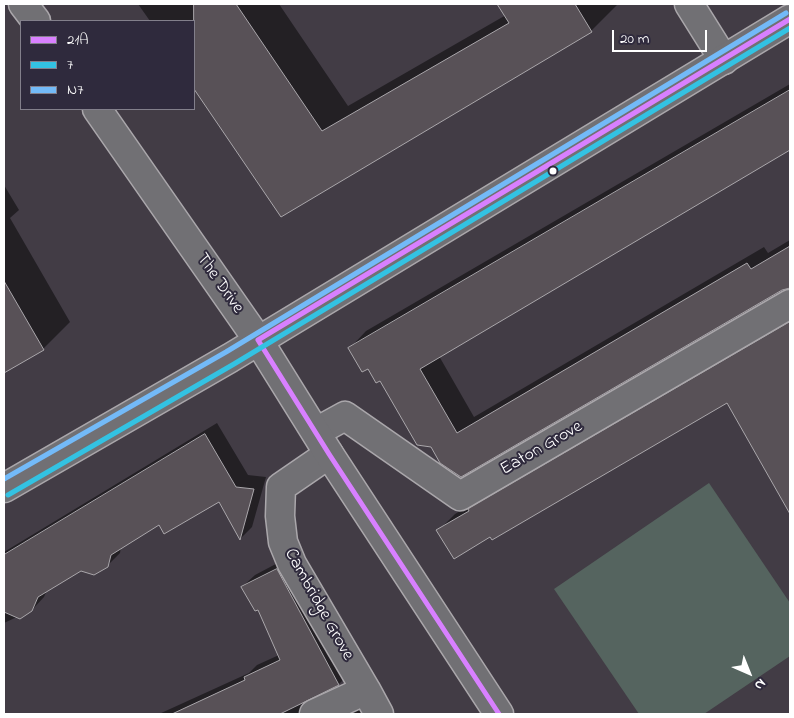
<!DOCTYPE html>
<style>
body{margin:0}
#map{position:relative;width:794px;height:718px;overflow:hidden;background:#423c45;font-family:"Indie Flower",sans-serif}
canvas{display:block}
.frame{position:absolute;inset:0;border:5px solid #fff;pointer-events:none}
.legend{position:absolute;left:20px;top:20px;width:175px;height:90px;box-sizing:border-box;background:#2f2a3d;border:1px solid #827f8b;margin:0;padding:6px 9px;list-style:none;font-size:15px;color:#fff}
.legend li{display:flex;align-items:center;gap:10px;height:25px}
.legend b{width:25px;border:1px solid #827f8b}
.north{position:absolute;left:724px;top:648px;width:50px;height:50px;-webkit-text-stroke:4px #2f2a3d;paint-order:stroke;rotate:136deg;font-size:14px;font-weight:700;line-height:20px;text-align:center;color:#fff}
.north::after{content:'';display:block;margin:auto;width:18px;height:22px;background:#fff;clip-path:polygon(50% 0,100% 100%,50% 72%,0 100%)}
.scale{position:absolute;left:612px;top:30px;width:95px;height:22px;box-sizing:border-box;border:2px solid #fff;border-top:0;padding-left:6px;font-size:15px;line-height:18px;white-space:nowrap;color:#fff;-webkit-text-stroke:4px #2f2a3d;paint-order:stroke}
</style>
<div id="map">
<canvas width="794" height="718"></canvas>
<div class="frame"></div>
<ul class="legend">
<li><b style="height:6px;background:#d880ff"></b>21A</li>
<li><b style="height:6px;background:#33c2e2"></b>7</li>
<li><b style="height:6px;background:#73baf8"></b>N7</li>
</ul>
<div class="north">N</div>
<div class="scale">20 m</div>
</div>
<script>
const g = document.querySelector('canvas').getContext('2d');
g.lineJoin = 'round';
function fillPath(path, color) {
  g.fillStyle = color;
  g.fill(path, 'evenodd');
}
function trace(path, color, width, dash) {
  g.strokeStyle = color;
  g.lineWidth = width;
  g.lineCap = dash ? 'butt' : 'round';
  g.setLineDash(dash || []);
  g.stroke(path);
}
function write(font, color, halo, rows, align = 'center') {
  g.font = font + ' "Indie Flower",sans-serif';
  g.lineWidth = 4;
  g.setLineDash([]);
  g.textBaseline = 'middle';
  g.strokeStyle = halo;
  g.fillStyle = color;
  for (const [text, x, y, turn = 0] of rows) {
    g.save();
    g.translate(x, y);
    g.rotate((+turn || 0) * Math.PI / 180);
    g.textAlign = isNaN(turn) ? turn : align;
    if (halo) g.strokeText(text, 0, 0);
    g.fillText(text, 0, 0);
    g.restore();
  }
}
fillPath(new Path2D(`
 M 709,483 L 790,603 L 790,656 L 704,714 L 639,714 L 554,589 Z`), '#55645f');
fillPath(new Path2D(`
 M 138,4 L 279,4 L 348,106 L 506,15 L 498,4 L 617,5 L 591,31 L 281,215 L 194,86 L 194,21 L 150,21 Z
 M 790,84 L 790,149 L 439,356 L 474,417 L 764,247 L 768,253 L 790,240 L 790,287 L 432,446 L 381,379 L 350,348 L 366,331 Z
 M 4,185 L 19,210 L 10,218 L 70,322 L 43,349 L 4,371 Z
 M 790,316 L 790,512 L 727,401 L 491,536 L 438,531 L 455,514 Z
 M 217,423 L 248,475 L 266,477 L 252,527 L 241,538 L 219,500 L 160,524 L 121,547 L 120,553 L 107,566 L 81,570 L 47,590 L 44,597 L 32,610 L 4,623 L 4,552 Z
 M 289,557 L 351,672 L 339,684 L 310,699 L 312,709 L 317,714 L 159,714 L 249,673 L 257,665 L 279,655 L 258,608 L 242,587 L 255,575 Z
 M 368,701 L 376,714 L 335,714 Z`), '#0007');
const building = new Path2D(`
 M 194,4 L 236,4 L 322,131 L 509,23 L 497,4 L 575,4 L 592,32 L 281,217 L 194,89 Z
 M 790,90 L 790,150 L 420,369 L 457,433 L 747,263 L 751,269 L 790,246 L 790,288 L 782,290 L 461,477 L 440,463 L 431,447 L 417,445 L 380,381 L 376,383 L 368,369 L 362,372 L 348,348 Z
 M 4,281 L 44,350 L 4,373 Z
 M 790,322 L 790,514 L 727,403 L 492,540 L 490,537 L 454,559 L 436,530 L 469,511 L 468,509 Z
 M 205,434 L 236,487 L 254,489 L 240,540 L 219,502 L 164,534 L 159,525 L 111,555 L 108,567 L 94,575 L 81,571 L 38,597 L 32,611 L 20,619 L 4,612 L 4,555 Z
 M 277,569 L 339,685 L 280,714 L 172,714 L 245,680 L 244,677 L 280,660 L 258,610 L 255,611 L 241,587 Z`);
fillPath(building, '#585157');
trace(building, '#aaa7ab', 1);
const street = new Path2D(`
 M 689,4 L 724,60
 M 316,432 L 345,416 L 460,496 L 790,304
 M 366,690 L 379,714
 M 314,714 L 366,690 L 292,564 L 283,542 L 280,516 L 281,487 L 329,454`);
const secondary = new Path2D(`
 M 23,4 L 36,21
 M 97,109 L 258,340 L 329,454 L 499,714
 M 4,488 L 230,358 L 790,19`);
trace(street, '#aaa7ab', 31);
trace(secondary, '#aaa7ab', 31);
trace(street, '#717074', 28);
trace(secondary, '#717074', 28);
trace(new Path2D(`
 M 258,340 L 790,19
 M 258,340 L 329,454 L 499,714`), '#d880ff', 5);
trace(new Path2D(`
 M 8,495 L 234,364 L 790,28`), '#33c2e2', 5);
trace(new Path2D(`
 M 4,479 L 226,352 L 786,13`), '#73baf8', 5);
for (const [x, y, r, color] of [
 [553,171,4.5,"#fff"]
]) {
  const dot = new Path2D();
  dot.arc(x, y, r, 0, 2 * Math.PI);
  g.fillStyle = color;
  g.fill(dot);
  trace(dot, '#2f2a3d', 2);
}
write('18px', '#fff', '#2f2a3d', [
 ["The Drive",219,284,55],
 ["Eaton Grove",542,449,-30],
 ["Cambridge Grove",318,605,61]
]);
</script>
